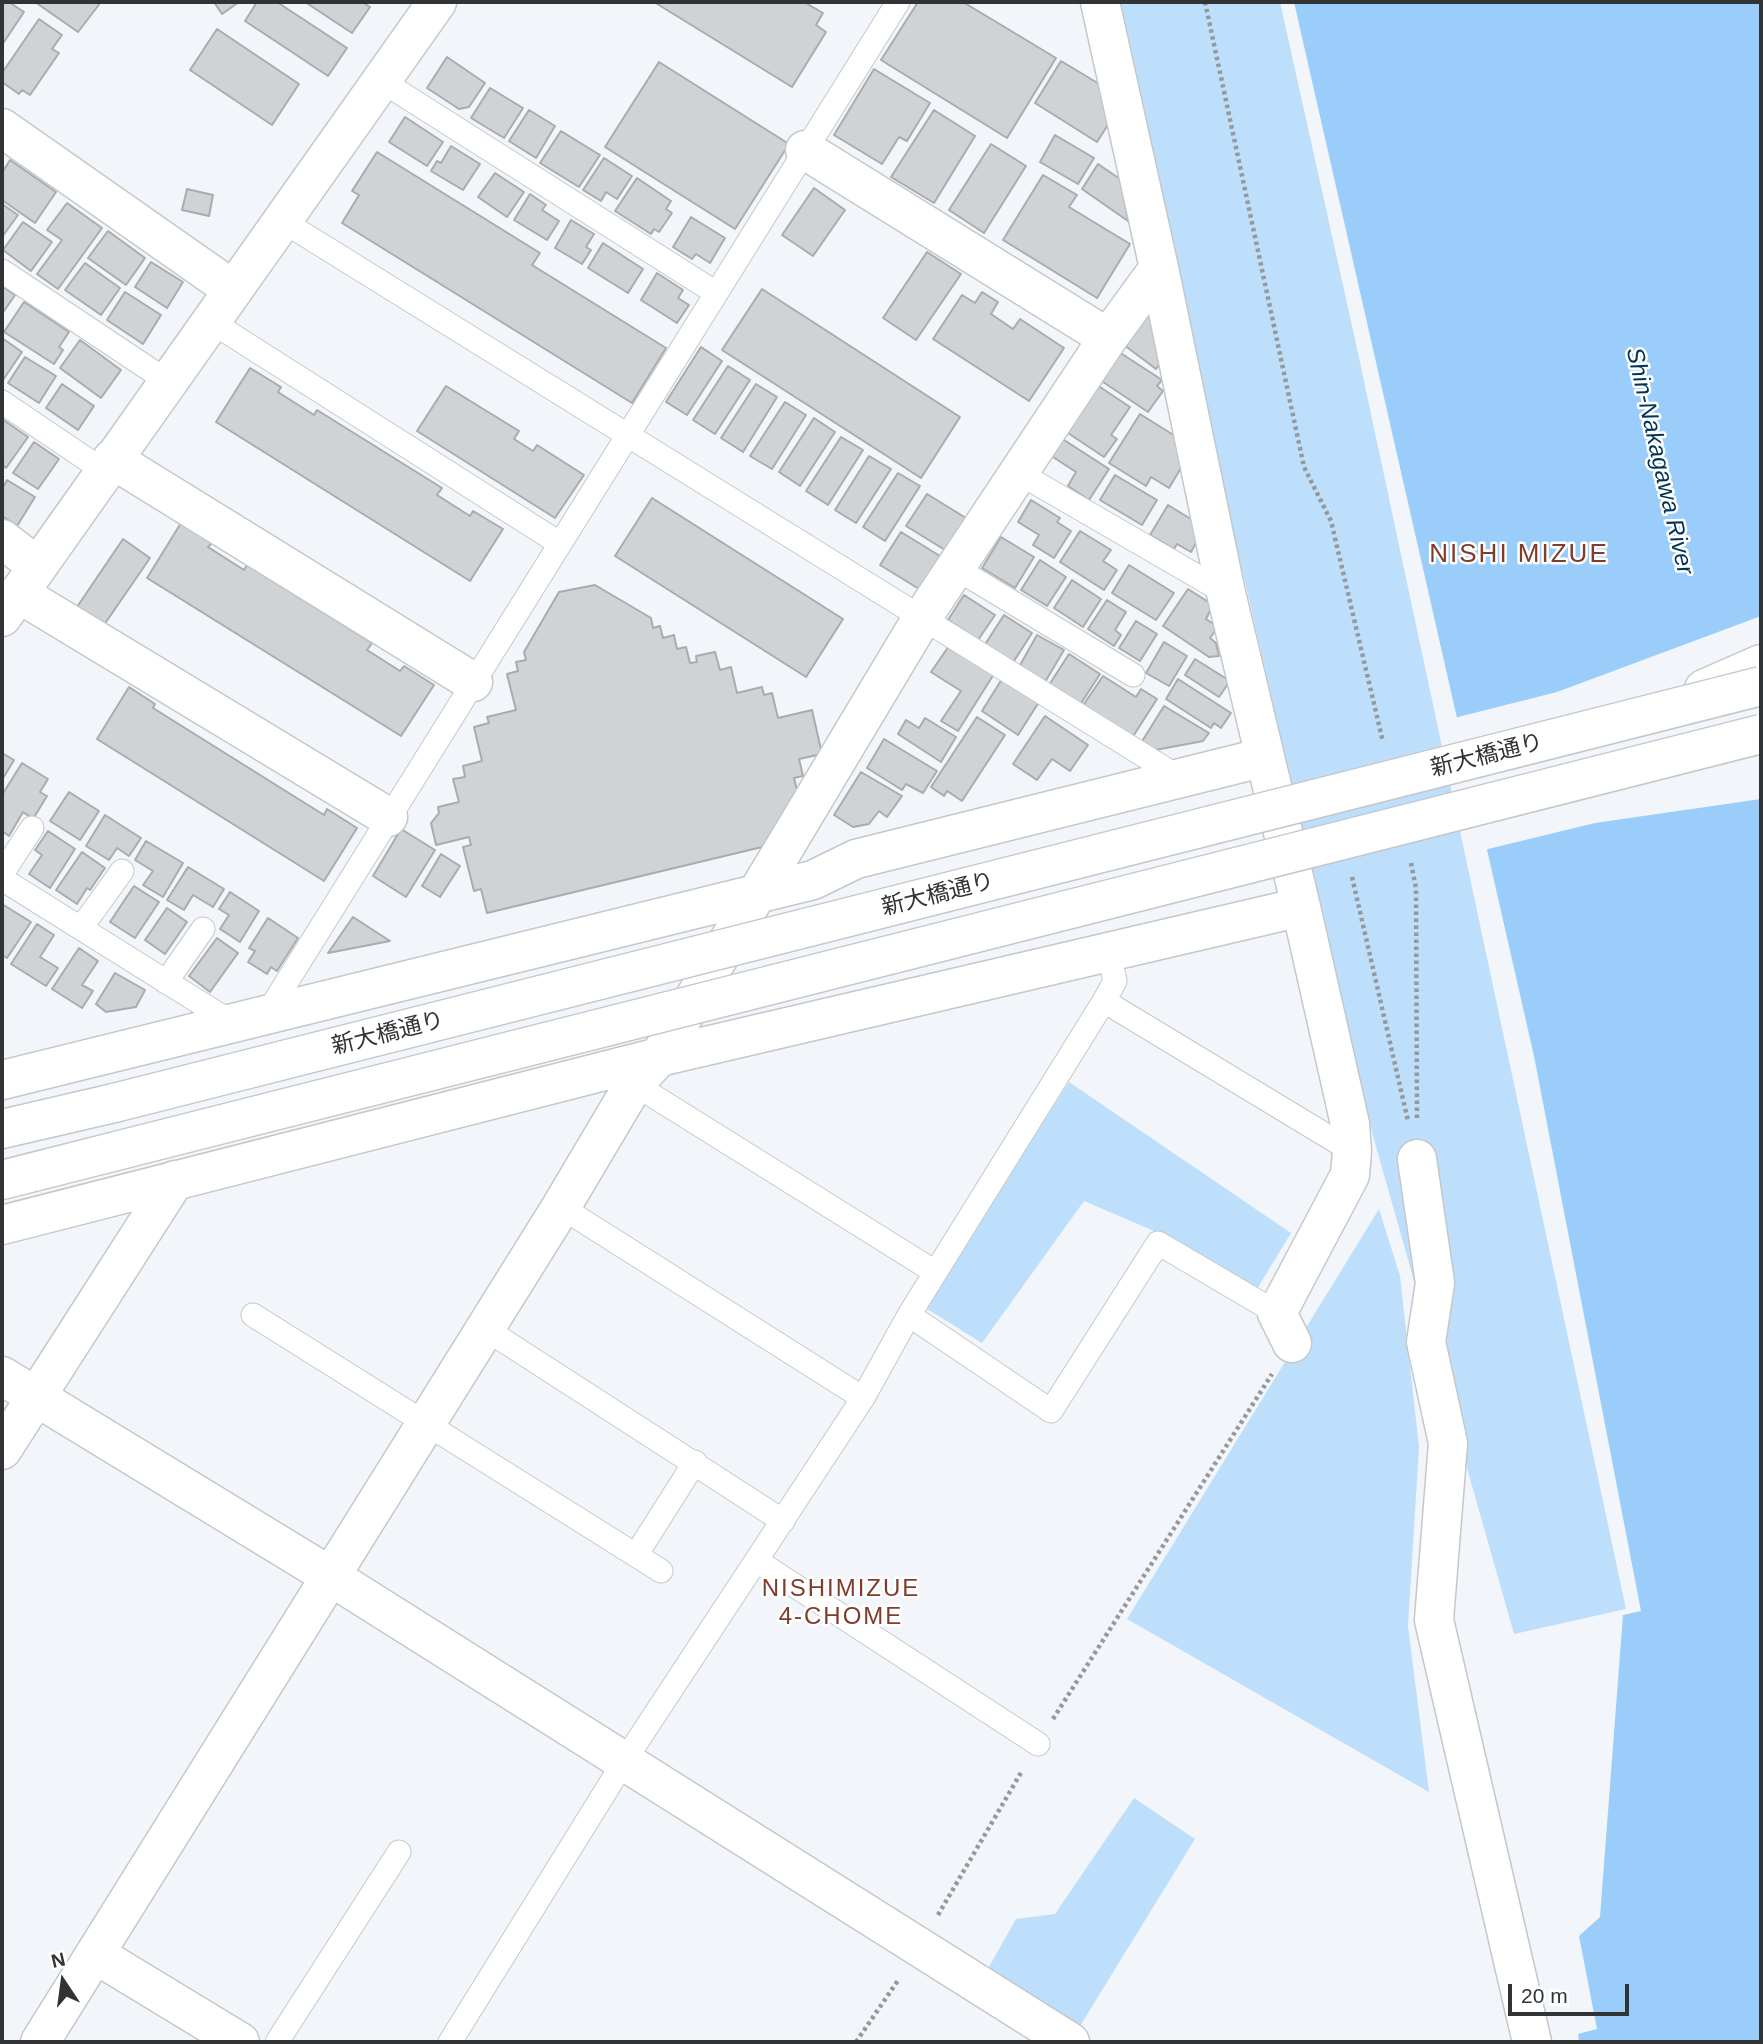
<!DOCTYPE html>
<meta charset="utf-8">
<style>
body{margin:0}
#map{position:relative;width:1763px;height:2044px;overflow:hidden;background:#f2f5f9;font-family:Helvetica,sans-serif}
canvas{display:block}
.frame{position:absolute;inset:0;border:4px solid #323335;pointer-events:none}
.north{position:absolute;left:28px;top:1946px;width:70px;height:70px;-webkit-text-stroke:5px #fff;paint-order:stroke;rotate:347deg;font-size:19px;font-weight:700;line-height:28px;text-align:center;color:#323335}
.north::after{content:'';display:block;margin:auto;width:24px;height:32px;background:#323335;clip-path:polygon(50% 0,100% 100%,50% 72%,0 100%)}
.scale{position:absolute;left:1508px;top:1984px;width:121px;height:32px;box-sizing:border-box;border:4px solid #323335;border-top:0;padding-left:9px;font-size:21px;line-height:24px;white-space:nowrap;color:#323335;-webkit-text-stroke:5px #fff;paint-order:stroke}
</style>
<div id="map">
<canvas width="1763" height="2044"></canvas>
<div class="frame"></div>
<div class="north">N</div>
<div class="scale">20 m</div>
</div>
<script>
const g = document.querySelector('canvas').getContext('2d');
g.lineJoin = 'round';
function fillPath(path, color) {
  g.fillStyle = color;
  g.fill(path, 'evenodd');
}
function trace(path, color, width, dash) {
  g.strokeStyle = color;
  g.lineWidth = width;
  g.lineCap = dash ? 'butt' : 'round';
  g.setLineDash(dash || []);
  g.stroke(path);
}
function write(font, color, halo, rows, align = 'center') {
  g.font = font + ' Helvetica,"Noto Sans JP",sans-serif';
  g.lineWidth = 5;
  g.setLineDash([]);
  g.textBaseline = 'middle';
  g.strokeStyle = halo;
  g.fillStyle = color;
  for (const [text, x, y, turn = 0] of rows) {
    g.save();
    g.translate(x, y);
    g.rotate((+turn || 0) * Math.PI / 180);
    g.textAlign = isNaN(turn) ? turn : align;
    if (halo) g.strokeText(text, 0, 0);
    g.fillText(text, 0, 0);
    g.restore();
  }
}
fillPath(new Path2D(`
 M 1111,2 L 1280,2 L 1355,339 L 1626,1609 L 1514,1634 L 1373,1136 Z
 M 1069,1082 L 1291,1233 L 1254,1294 L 1168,1237 L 1084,1201 L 982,1343 L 924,1307 Z
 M 1379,1209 L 1400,1276 L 1419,1447 L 1408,1626 L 1429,1792 L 1127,1619 Z
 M 1134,1798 L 1195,1839 L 1077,2031 L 985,1974 L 1016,1919 L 1055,1914 Z`), '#bedffb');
fillPath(new Path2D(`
 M 1294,2 L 1761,2 L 1761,2042 L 1579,2042 L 1578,2034 L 1597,2029 L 1579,1936 L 1600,1917 L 1623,1615 L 1641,1611 L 1534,1056 Z`), '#9acdf9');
fillPath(new Path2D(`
 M 1761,616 L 1761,799 L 1595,823 L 1484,850 L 1454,718 L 1557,692 Z`), '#f2f5f9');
const building = new Path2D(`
 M 2,2 L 9,2 L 24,12 L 2,45 Z
 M 35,2 L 101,2 L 78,32 Z
 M 214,2 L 239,2 L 222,14 Z
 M 257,2 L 277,2 L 347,48 L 328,76 L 245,21 Z
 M 305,2 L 362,2 L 370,7 L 352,33 Z
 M 654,2 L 804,2 L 823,13 L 816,25 L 826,32 L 792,87 Z
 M 918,2 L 963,2 L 1056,58 L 1007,138 L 881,60 Z
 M 39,19 L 62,35 L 52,49 L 59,53 L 30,95 L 22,90 L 19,94 L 2,82 L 2,73 Z
 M 217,29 L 299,84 L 272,125 L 190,70 Z
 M 447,57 L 485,83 L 469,107 L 459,109 L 427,88 Z
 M 1061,61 L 1101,85 L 1109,123 L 1097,142 L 1035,103 Z
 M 659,62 L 789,144 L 735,229 L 605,147 Z
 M 874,69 L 930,103 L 907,141 L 899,137 L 882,164 L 834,135 Z
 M 490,88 L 523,108 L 504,138 L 471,118 Z
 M 529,110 L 555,126 L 536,158 L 509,141 Z
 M 934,110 L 975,136 L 934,203 L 891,177 Z
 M 405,117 L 443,142 L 427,166 L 389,142 Z
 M 561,131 L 600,155 L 579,187 L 540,163 Z
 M 1055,135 L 1094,158 L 1078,184 L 1040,162 Z
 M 991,144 L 1026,166 L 984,233 L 949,210 Z
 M 451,146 L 480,164 L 463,190 L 431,171 L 437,161 L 441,163 Z
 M 377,152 L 540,253 L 532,265 L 666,348 L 632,403 L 342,223 L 359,195 L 352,191 Z
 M 604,158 L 632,176 L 617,199 L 606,192 L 601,201 L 583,190 Z
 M 10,160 L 56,192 L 35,223 L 2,200 L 2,173 Z
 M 1098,164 L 1120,179 L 1128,221 L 1082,189 Z
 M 495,173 L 524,192 L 507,217 L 478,197 Z
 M 1043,175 L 1077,195 L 1069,207 L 1130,244 L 1097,298 L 1003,240 Z
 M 637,178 L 671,201 L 666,209 L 672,213 L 659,232 L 654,229 L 651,234 L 615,211 Z
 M 814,188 L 845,210 L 813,256 L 782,235 Z
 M 187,189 L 213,195 L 209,216 L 182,210 Z
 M 530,194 L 546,205 L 542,210 L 559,221 L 547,240 L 514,220 Z
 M 67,203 L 102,228 L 58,289 L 37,274 L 62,240 L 47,230 Z
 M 2,204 L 18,215 L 2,237 Z
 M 691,217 L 725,238 L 710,263 L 696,254 L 692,259 L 673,247 Z
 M 571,220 L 594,234 L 586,247 L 591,250 L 582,264 L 555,248 Z
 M 23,222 L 52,242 L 31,271 L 3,250 Z
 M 108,231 L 145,258 L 126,285 L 88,258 Z
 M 603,243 L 643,269 L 628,293 L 588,268 Z
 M 927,252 L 961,274 L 916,340 L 883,318 Z
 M 151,262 L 183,282 L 167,308 L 135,287 Z
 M 85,263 L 120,288 L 101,315 L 65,290 Z
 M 657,273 L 683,290 L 678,298 L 689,305 L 677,323 L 641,300 Z
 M 2,286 L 15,295 L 2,314 Z
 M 762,289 L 960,417 L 921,478 L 722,350 Z
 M 125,292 L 161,315 L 143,344 L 107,320 Z
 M 982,292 L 998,302 L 991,314 L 1013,329 L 1020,319 L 1064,348 L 1029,401 L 933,339 L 962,295 L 975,303 Z
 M 24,302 L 69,332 L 59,347 L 63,350 L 54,364 L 4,332 Z
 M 1149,306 L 1165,356 L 1156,369 L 1124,345 Z
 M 2,338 L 22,352 L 3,380 L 2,379 Z
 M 80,340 L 121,370 L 101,398 L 60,368 Z
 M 701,347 L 722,361 L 687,415 L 666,402 Z
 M 1119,352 L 1162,380 L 1157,386 L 1163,391 L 1148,412 L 1100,380 Z
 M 25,357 L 56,376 L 39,403 L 8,383 Z
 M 728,366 L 750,380 L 715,434 L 693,420 Z
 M 250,368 L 281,387 L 278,392 L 314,415 L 317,410 L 442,488 L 437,495 L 470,516 L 473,511 L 503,529 L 470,581 L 216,422 Z
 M 62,384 L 94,406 L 78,430 L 46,408 Z
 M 756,384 L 777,397 L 743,452 L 721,438 Z
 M 1097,385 L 1130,407 L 1111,435 L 1117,439 L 1104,457 L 1065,431 Z
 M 446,386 L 519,431 L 514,439 L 533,451 L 537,445 L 584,475 L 555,518 L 417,431 Z
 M 785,402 L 806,415 L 772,469 L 750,456 Z
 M 1140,414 L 1175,436 L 1181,468 L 1169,488 L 1151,477 L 1146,486 L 1109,463 Z
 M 814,418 L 835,432 L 800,486 L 779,472 Z
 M 2,419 L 28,437 L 6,468 L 2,465 Z
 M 841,437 L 863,450 L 828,505 L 806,491 Z
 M 1061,438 L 1109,469 L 1089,500 L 1068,486 L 1076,472 L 1050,455 Z
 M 34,442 L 59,459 L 38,489 L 13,473 Z
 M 869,456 L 891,469 L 856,523 L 835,510 Z
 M 898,473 L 920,486 L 885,541 L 863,527 Z
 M 1115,475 L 1157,500 L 1142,525 L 1100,500 Z
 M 7,480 L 35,497 L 17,526 L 2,516 L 2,489 Z
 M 927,494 L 966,518 L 945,550 L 906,526 Z
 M 652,498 L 843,619 L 806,677 L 615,556 Z
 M 1031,500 L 1060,518 L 1057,522 L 1071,531 L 1054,558 L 1033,545 L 1039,535 L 1018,522 Z
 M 1168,505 L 1194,521 L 1198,539 L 1191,552 L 1177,544 L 1174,549 L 1150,535 Z
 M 181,523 L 212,543 L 208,547 L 244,570 L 247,565 L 372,643 L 367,650 L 400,671 L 404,666 L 434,685 L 401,736 L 147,578 Z
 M 1080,531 L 1111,550 L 1103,561 L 1117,570 L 1104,590 L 1060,562 Z
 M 901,532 L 940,556 L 919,589 L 880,565 Z
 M 1001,537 L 1034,557 L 1015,588 L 982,568 Z
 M 123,539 L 150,558 L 104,625 L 77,607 Z
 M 1040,560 L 1066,577 L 1047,606 L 1021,590 Z
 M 1129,565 L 1174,593 L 1156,620 L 1112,593 Z
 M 1072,580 L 1101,599 L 1083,627 L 1054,608 Z
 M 595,585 L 651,618 L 653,628 L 660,626 L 663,638 L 674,635 L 677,649 L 686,647 L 690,663 L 697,662 L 696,656 L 715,652 L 720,670 L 731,667 L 737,693 L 762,687 L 764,695 L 772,693 L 778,718 L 812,710 L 822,754 L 799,759 L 803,776 L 794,778 L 797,790 L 762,847 L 487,913 L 481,889 L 474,891 L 463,847 L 471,845 L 469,837 L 436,845 L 431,823 L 439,813 L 438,807 L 459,802 L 453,779 L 465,777 L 463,766 L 482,761 L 474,727 L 489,723 L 487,717 L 516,710 L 507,674 L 518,671 L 516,662 L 526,660 L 524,652 L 559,592 Z
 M 1188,589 L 1213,605 L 1206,619 L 1218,627 L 1210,638 L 1216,643 L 1219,656 L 1209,657 L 1163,626 Z
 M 964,595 L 995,615 L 978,640 L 948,620 Z
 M 1107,600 L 1126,612 L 1115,630 L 1121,635 L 1114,646 L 1088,629 Z
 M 1004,615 L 1032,633 L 1012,664 L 984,646 Z
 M 1136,621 L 1157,634 L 1140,661 L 1119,648 Z
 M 1037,635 L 1064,650 L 1045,682 L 1019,667 Z
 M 1164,642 L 1187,656 L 1169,686 L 1146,673 Z
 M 949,646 L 994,674 L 958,731 L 941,721 L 961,691 L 931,672 Z
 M 1069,654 L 1100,674 L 1080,705 L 1049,685 Z
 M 1195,659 L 1230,681 L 1219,697 L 1185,675 Z
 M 1103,676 L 1136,697 L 1141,689 L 1157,699 L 1132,738 L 1082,707 Z
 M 1002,679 L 1039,702 L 1018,735 L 982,711 Z
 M 1178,679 L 1231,713 L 1221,728 L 1214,723 L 1211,728 L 1166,699 Z
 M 129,687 L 155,704 L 153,708 L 324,815 L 327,809 L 357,828 L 324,881 L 97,739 Z
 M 1164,706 L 1209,733 L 1203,741 L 1150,751 L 1141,743 Z
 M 1045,716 L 1088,745 L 1070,771 L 1052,759 L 1037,780 L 1013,764 Z
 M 977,717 L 1005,735 L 962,801 L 947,791 L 944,796 L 931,787 Z
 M 925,718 L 956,737 L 941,762 L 898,734 L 906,720 L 919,728 Z
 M 884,739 L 937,771 L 923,793 L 906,784 L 902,790 L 867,768 Z
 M 2,753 L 14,760 L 2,780 Z
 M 22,763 L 48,779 L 40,792 L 47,796 L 33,819 L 23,812 L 9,836 L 2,831 L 2,795 Z
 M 861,772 L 902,796 L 887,817 L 879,811 L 869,824 L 853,827 L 834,815 Z
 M 69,792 L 99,811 L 80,840 L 50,821 Z
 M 105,815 L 141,838 L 129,856 L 117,848 L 109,860 L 86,846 Z
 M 401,829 L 435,850 L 406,897 L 373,876 Z
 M 48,831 L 75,849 L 50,888 L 29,874 L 42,855 L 35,850 Z
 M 146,841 L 183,863 L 163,897 L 143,885 L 153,871 L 135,860 Z
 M 82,852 L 105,868 L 90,890 L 87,888 L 77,904 L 56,890 Z
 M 441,854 L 460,866 L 440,897 L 422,886 Z
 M 188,867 L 224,889 L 213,907 L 193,895 L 184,910 L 167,900 Z
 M 134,886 L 159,902 L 135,938 L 110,922 Z
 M 230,892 L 259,911 L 240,942 L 220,929 L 229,915 L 219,909 Z
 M 2,904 L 31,922 L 7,958 L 2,955 Z
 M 167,908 L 187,922 L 165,954 L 145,940 Z
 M 353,917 L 390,941 L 328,953 Z
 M 268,918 L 298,938 L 277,971 L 271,967 L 267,974 L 248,962 L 255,951 L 249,948 Z
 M 37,924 L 54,935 L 40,957 L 58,968 L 46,986 L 11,964 Z
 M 217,938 L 238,953 L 210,992 L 189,976 Z
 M 79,948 L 98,961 L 82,985 L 93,991 L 82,1008 L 52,989 Z
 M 115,973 L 145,990 L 136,1007 L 106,1012 L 96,1004 Z`);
fillPath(building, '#cfd3d6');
trace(building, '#a9acaf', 2);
const lane = new Path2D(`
 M 380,80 L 716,293
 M 281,220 L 1180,778
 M 2,271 L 167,381
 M 210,321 L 559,543
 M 2,402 L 104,471
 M 1019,473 L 1226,593
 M 957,569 L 1133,675
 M 2,874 L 32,828
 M 2,879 L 234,1024
 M 81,928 L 122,871
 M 166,982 L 203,929
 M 1104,1001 L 1352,1151
 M 265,1017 L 898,2
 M 634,1084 L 935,1272
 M 561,1207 L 863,1398
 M 253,1315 L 661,1571
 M 909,1315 L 1051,1411 L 1158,1243 L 1277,1313
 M 484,1328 L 783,1521
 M 636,1555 L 695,1462
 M 757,1561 L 1038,1744
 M 277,2042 L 399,1852
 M 450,2042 L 625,1760 L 863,1398 L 909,1315 L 1104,1001 L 1115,981 L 1109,953`);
const street = new Path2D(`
 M 1100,2 L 1159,268 L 1226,593 L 1265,757
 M 2,128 L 232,289
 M 805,150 L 1108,338
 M 112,459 L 473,682
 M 2,539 L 37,566
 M 18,593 L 388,817
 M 2,617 L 437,2
 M 2,1080 L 813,880 L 856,859 L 1265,757 L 1301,907 L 659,1057 L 2,1225
 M 1417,1159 L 1435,1283 L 1426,1342 L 1448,1443 L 1434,1620 L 1532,2042
 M 1292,1343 L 1277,1313 L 1350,1175 L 1352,1151 L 1350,1124 L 1301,907
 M 2,1376 L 330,1576 L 1070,2042
 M 2,1450 L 175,1180
 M 95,1954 L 240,2042
 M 40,2042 L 561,1207 L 634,1084 L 659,1057 L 922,618 L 1108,338 L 1159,268`);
const primary = new Path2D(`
 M 1704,689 L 1761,664
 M 2,1129 L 114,1103
 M 2,1180 L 124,1149`);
trace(lane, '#c4c8cb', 25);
trace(street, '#c4c8cb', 41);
trace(primary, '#c4c8cb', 41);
trace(new Path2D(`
 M 1205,2 L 1304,467 L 1331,521 L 1383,742
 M 1411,863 L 1416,888 L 1417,1120
 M 1352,877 L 1408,1121
 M 1053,1719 L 1272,1374
 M 938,1915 L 1022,1771
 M 856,2042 L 899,1979`), '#96989b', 4.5, [3.5, 3.5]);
trace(lane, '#fff', 23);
trace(street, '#fff', 38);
trace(primary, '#fff', 38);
const primaryBridge = new Path2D(`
 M 114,1103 L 1761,686
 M 124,1149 L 1761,734`);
trace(primaryBridge, '#c4c8cb', 41, []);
trace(primaryBridge, '#fff', 38);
write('23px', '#323335', '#fff', [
 ["新大橋通り",1487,756,-14],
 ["新大橋通り",938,895,-14],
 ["新大橋通り",388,1034,-14]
]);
write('italic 24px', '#003456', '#fff', [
 ["Shin-Nakagawa River",1659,461,77]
]);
g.letterSpacing = '2px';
write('24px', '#803b2b', '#fff', [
 ["NISHIMIZUE",841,1589],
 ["4-CHOME",841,1617]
]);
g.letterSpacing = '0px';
g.letterSpacing = '2px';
write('26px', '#803b2b', '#fff', [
 ["NISHI MIZUE",1519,555]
]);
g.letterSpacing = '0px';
</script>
